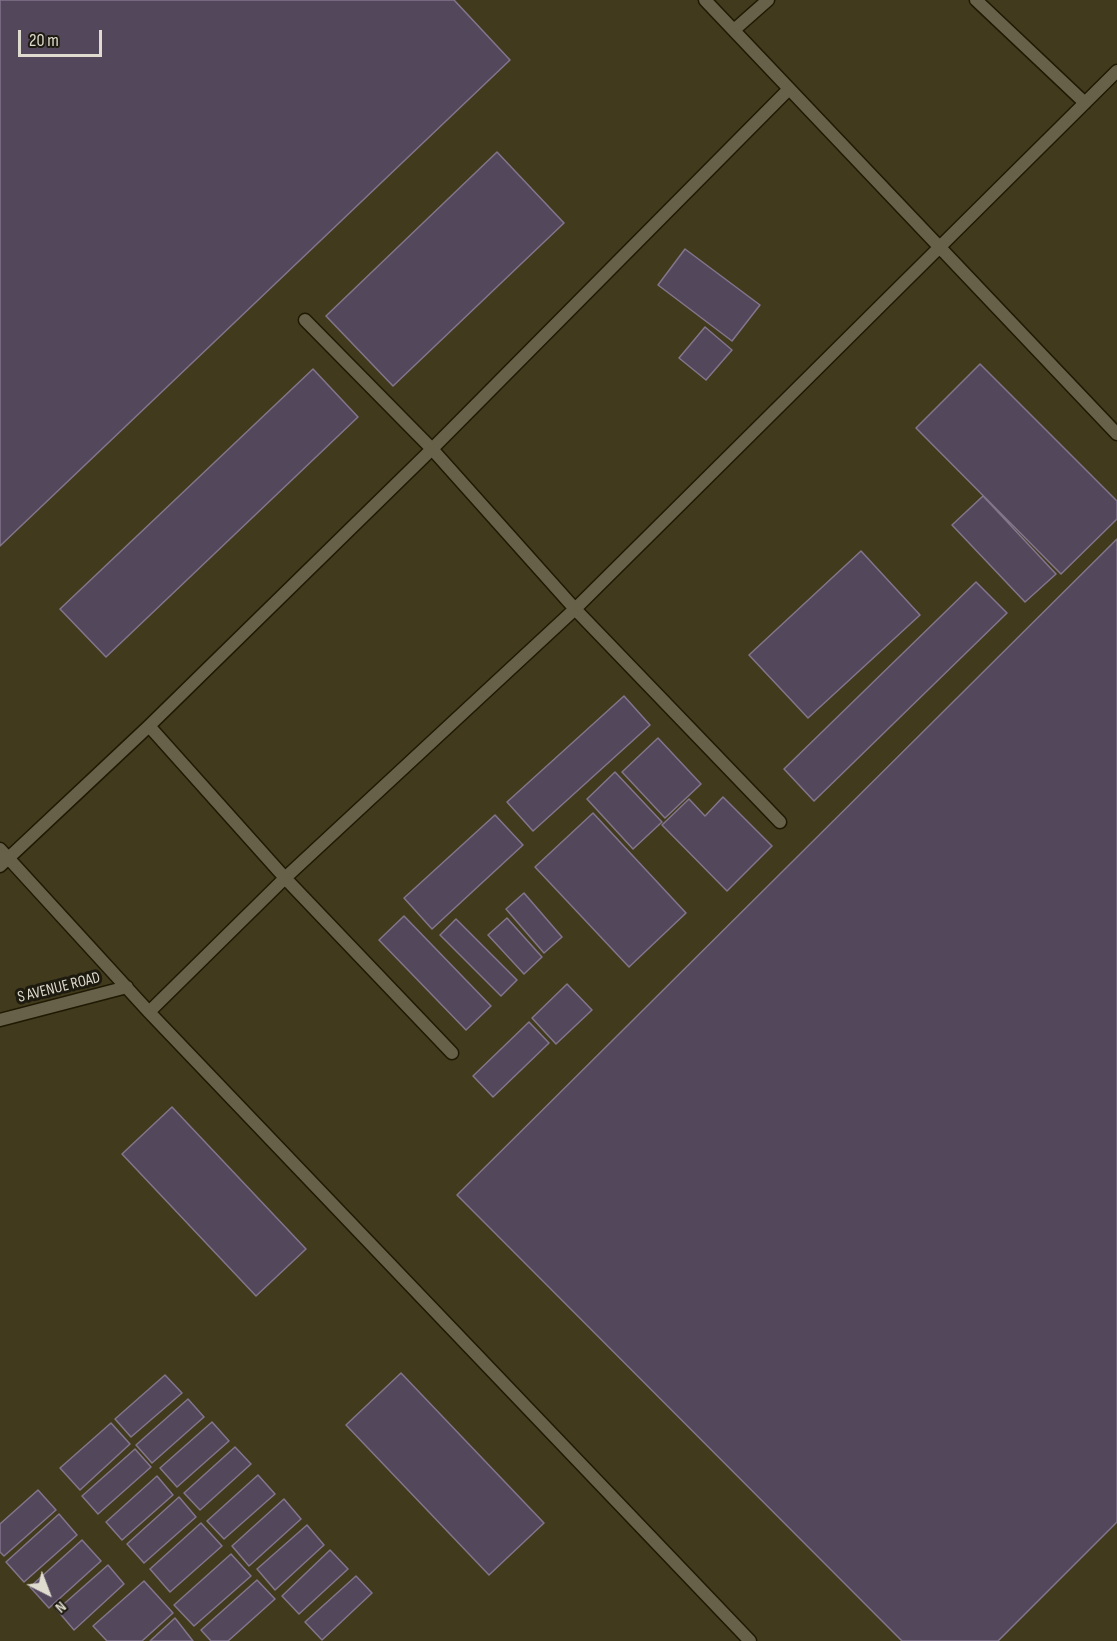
<!DOCTYPE html>
<style>
body{margin:0}
#map{position:relative;width:1117px;height:1641px;overflow:hidden;background:#38321c;font-family:"Sofia Sans Condensed",sans-serif}
canvas{display:block}
.north{position:absolute;left:18px;top:1563px;width:60px;height:60px;-webkit-text-stroke:4px #1d1a10;paint-order:stroke;rotate:138deg;font-size:16px;font-weight:700;line-height:24px;text-align:center;color:#dfdbce}
.north::after{content:'';display:block;margin:auto;width:21px;height:27px;background:#dfdbce;clip-path:polygon(50% 0,100% 100%,50% 72%,0 100%)}
.scale{position:absolute;left:18px;top:30px;width:84px;height:27px;box-sizing:border-box;border:3px solid #dfdbce;border-top:0;padding-left:8px;font-size:18px;line-height:21px;white-space:nowrap;color:#dfdbce;-webkit-text-stroke:4px #1d1a10;paint-order:stroke}
</style>
<div id="map">
<canvas width="1117" height="1641"></canvas>
<div class="north">N</div>
<div class="scale">20 m</div>
</div>
<script>
const g = document.querySelector('canvas').getContext('2d');
g.lineJoin = 'round';
function fillPath(path, color) {
  g.fillStyle = color;
  g.fill(path, 'evenodd');
}
function trace(path, color, width, dash) {
  g.strokeStyle = color;
  g.lineWidth = width;
  g.lineCap = dash ? 'butt' : 'round';
  g.setLineDash(dash || []);
  g.stroke(path);
}
function write(font, color, halo, rows, align = 'center') {
  g.font = font + ' "Sofia Sans Condensed",sans-serif';
  g.lineWidth = 6;
  g.setLineDash([]);
  g.textBaseline = 'middle';
  g.strokeStyle = halo;
  g.fillStyle = color;
  for (const [text, x, y, turn = 0] of rows) {
    g.save();
    g.translate(x, y);
    g.rotate((+turn || 0) * Math.PI / 180);
    g.textAlign = isNaN(turn) ? turn : align;
    if (halo) g.strokeText(text, 0, 0);
    g.fillText(text, 0, 0);
    g.restore();
  }
}
fillPath(new Path2D(`
 M 0,0 L 1117,0 L 1117,1641 L 0,1641 Z`), '#423a1c');
const building = new Path2D(`
 M 0,0 L 454,0 L 510,60 L 0,546 Z
 M 497,152 L 564,223 L 393,386 L 326,316 Z
 M 685,249 L 760,305 L 732,341 L 658,285 Z
 M 705,327 L 732,350 L 706,380 L 679,358 Z
 M 980,364 L 1117,501 L 1117,519 L 1061,574 L 916,428 Z
 M 313,369 L 358,417 L 106,657 L 60,609 Z
 M 983,496 L 1056,574 L 1025,602 L 952,525 Z
 M 1117,539 L 1117,1522 L 998,1641 L 902,1641 L 457,1195 Z
 M 861,551 L 920,615 L 808,718 L 749,655 Z
 M 976,582 L 1007,613 L 814,801 L 784,769 Z
 M 624,696 L 650,725 L 533,831 L 507,802 Z
 M 658,738 L 701,784 L 665,818 L 622,772 Z
 M 615,772 L 662,822 L 633,849 L 587,799 Z
 M 723,797 L 772,846 L 727,891 L 662,825 L 689,799 L 705,816 Z
 M 593,813 L 686,913 L 629,967 L 535,867 Z
 M 495,815 L 523,845 L 432,929 L 404,898 Z
 M 524,893 L 562,937 L 544,953 L 506,909 Z
 M 404,916 L 491,1006 L 466,1030 L 379,940 Z
 M 507,918 L 542,957 L 524,974 L 488,935 Z
 M 456,919 L 517,980 L 501,996 L 440,935 Z
 M 567,984 L 592,1010 L 556,1044 L 532,1018 Z
 M 529,1022 L 549,1043 L 493,1097 L 473,1076 Z
 M 172,1107 L 306,1249 L 256,1296 L 122,1154 Z
 M 401,1373 L 544,1523 L 489,1575 L 346,1425 Z
 M 165,1375 L 182,1393 L 131,1437 L 115,1419 Z
 M 188,1399 L 204,1417 L 152,1463 L 136,1445 Z
 M 212,1422 L 229,1441 L 177,1487 L 160,1468 Z
 M 111,1423 L 130,1444 L 80,1490 L 60,1468 Z
 M 235,1447 L 251,1464 L 200,1510 L 184,1493 Z
 M 135,1449 L 151,1467 L 98,1514 L 82,1496 Z
 M 258,1475 L 275,1494 L 224,1539 L 207,1521 Z
 M 157,1476 L 173,1495 L 122,1540 L 106,1522 Z
 M 38,1490 L 56,1510 L 4,1556 L 0,1552 L 0,1524 Z
 M 179,1497 L 196,1517 L 144,1563 L 127,1544 Z
 M 284,1499 L 301,1519 L 249,1566 L 232,1546 Z
 M 59,1514 L 77,1535 L 24,1582 L 6,1562 Z
 M 201,1523 L 222,1546 L 170,1592 L 150,1569 Z
 M 307,1525 L 324,1545 L 275,1590 L 257,1569 Z
 M 82,1540 L 101,1561 L 49,1608 L 30,1587 Z
 M 330,1550 L 348,1569 L 299,1614 L 282,1596 Z
 M 231,1554 L 251,1576 L 194,1626 L 174,1605 Z
 M 108,1565 L 124,1584 L 74,1630 L 57,1610 Z
 M 356,1576 L 372,1593 L 322,1640 L 305,1622 Z
 M 257,1580 L 275,1599 L 228,1641 L 211,1641 L 201,1630 Z
 M 144,1581 L 173,1613 L 142,1641 L 107,1641 L 93,1626 Z
 M 175,1618 L 193,1641 L 150,1641 Z`);
fillPath(building, '#53475b');
trace(building, '#83768c', 1.5);
const lane = new Path2D(`
 M 705,0 L 1117,434
 M 976,0 L 1085,103
 M 734,30 L 768,0
 M 305,320 L 432,449 L 575,609 L 780,822
 M 149,726 L 285,878 L 452,1053
 M 0,849 L 149,1012 L 750,1641
 M 0,866 L 149,726 L 432,449 L 788,90
 M 149,1012 L 285,878 L 575,609 L 1117,71
 M 0,1020 L 127,987`);
trace(lane, '#1f1904', 15);
trace(lane, '#68614a', 12);
write('16px', '#dfdbce', '#1d1a10', [
 ["S AVENUE ROAD",59,988,-14]
]);
</script>
